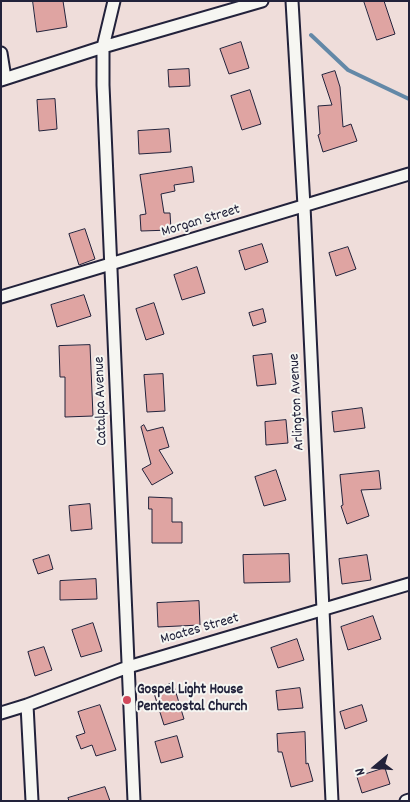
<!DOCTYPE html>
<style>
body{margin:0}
#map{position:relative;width:410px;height:802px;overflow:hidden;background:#efddda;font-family:Dekko,sans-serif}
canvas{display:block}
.frame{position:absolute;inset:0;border:2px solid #22223b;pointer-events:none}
.north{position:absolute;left:350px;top:742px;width:50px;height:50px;-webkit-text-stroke:4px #f6f6f2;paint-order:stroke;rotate:252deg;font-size:14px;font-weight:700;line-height:20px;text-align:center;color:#22223b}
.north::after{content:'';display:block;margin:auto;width:18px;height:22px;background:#22223b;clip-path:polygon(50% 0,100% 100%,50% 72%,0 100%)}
</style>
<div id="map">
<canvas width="410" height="802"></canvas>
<div class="frame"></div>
<div class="north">N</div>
</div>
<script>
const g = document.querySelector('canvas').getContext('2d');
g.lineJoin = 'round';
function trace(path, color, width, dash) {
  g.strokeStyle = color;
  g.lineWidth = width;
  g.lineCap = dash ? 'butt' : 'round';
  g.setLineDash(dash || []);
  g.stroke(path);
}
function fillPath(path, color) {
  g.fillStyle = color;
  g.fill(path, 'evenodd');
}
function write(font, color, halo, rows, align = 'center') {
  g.font = font + ' Dekko,sans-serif';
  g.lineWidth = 4;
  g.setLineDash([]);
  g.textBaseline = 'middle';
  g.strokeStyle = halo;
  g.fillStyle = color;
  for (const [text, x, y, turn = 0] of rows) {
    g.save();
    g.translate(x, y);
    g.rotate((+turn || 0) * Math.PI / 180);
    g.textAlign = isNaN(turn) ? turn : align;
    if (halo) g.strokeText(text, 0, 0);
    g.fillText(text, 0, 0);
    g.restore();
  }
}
trace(new Path2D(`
 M 311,35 L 348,70 L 409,99`), '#6388a7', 4);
const building = new Path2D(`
 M 33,1 L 63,1 L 67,27 L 37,32 Z
 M 364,1 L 384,1 L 395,34 L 377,40 Z
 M 241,42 L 249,68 L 229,74 L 220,49 Z
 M 189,69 L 190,86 L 169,87 L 168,70 Z
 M 335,71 L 340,87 L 343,127 L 351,124 L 357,141 L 323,152 L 318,135 L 320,134 L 318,106 L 332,105 L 322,75 Z
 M 250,90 L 261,124 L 242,130 L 231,96 Z
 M 55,99 L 57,129 L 39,131 L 37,100 Z
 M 169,129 L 171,152 L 139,154 L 138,131 Z
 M 192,167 L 194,182 L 174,185 L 175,191 L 161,194 L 164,213 L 170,213 L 171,230 L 141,231 L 140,215 L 146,214 L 140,175 Z
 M 85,229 L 95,259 L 79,265 L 69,234 Z
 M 262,244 L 268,262 L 245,270 L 239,251 Z
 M 348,247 L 356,269 L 336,276 L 329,253 Z
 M 197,267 L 205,293 L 182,300 L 174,275 Z
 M 84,295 L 91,316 L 57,327 L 51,305 Z
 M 154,303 L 164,334 L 146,340 L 136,309 Z
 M 263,309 L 266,322 L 253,326 L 249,313 Z
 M 90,345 L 93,416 L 65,417 L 65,377 L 60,377 L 59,346 Z
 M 272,354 L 276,384 L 257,386 L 253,356 Z
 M 163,374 L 165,411 L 147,412 L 144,375 Z
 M 362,408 L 365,428 L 334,432 L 332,412 Z
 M 286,420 L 288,443 L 266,445 L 265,422 Z
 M 144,425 L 147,431 L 163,427 L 169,447 L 159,450 L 173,473 L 152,485 L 142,469 L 151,464 L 141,427 Z
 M 276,470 L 286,500 L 264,506 L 255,477 Z
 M 379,471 L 381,489 L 361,490 L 369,516 L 347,524 L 341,506 L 343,505 L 340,475 Z
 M 149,497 L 172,498 L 172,522 L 182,522 L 182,543 L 152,543 L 152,509 L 149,509 Z
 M 90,504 L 92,529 L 71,531 L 69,506 Z
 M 289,554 L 290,582 L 244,583 L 243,555 Z
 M 49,555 L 53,569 L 38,574 L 33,560 Z
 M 367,555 L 371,580 L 342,584 L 339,559 Z
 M 96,579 L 97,599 L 60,600 L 60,581 Z
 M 199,601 L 200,625 L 158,627 L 157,603 Z
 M 373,616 L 381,639 L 348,650 L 341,627 Z
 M 93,623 L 102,651 L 81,657 L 72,630 Z
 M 297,639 L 304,660 L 278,668 L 271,648 Z
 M 44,647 L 52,670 L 35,676 L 28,652 Z
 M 173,683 L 184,719 L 164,725 L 153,690 Z
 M 300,688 L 303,708 L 278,710 L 276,691 Z
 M 100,705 L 116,750 L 96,756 L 92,745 L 81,749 L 76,736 L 85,733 L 78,712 Z
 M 362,705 L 367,721 L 345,729 L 340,712 Z
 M 305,732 L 306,764 L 308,763 L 313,781 L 291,787 L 282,752 L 278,752 L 277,734 Z
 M 177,736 L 183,757 L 161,763 L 155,742 Z
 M 385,768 L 390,784 L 362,793 L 357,777 Z
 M 105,787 L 110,801 L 69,801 L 68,798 Z`);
fillPath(building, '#dfa4a2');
trace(building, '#22223b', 1);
const street = new Path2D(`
 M 114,1 L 103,47 L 103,85 L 134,801
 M 292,1 L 304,206 L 332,801
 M 1,53 L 5,78
 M 1,80 L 103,47 L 262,1
 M 1,297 L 409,174
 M 27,705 L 32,801
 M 1,713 L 27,705 L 128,667 L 409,584
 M 406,801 L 409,800`);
trace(street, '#22223b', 15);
trace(street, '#f6f6f2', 11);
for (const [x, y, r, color] of [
 [127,700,5,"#d1495b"]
]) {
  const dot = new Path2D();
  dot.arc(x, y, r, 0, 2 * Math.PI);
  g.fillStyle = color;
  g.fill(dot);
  trace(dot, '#f6f6f2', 2);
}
write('15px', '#22223b', '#f6f6f2', [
 ["Morgan Street",201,222,-17],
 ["Catalpa Avenue",102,401,-92],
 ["Arlington Avenue",298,402,-93],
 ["Moates Street",200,630,-16]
]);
write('bold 15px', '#22223b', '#f6f6f2', [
 ["Gospel Light House",137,691],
 ["Pentecostal Church",137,708]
], 'left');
</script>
